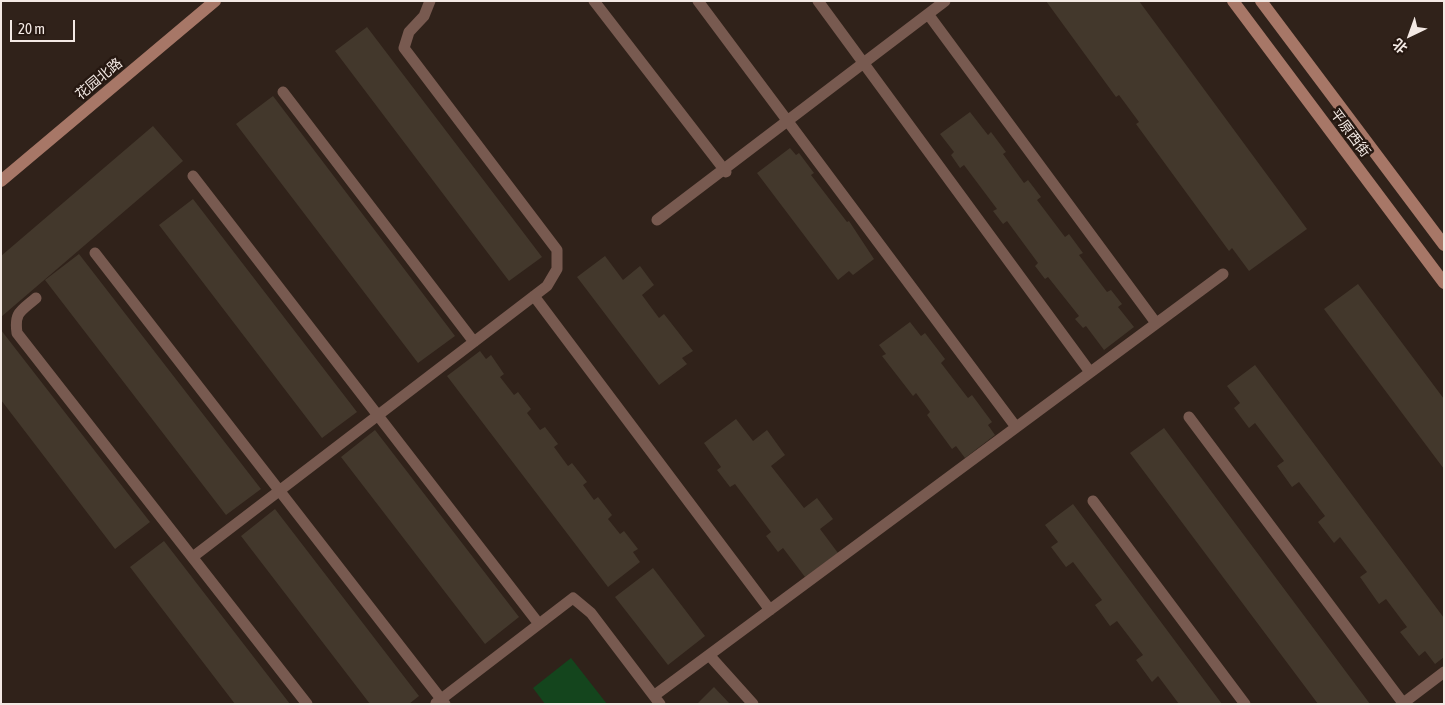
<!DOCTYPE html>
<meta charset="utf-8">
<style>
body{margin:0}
#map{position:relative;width:1445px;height:705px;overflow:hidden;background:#30221a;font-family:"Asap Condensed","Noto Sans SC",sans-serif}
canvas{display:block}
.frame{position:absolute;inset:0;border:2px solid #f3e9e4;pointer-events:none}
.north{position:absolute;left:1385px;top:10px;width:50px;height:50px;-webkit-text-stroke:4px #261811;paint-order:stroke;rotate:222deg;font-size:14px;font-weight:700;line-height:20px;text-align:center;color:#f3e9e4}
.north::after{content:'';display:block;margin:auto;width:18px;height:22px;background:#f3e9e4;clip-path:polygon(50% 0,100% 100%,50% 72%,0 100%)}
.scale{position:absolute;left:10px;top:20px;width:65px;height:22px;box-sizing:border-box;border:2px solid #f3e9e4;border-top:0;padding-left:6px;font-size:15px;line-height:18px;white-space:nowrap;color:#f3e9e4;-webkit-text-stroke:4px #261811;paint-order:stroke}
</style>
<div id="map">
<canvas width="1445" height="705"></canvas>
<div class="frame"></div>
<div class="north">北</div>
<div class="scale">20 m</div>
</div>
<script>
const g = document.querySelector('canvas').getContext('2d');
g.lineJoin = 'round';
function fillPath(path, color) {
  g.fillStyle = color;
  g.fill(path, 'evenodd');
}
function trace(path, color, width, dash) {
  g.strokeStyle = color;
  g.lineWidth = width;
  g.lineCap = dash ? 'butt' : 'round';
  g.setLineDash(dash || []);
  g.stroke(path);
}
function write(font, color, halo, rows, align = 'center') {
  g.font = font + ' "Asap Condensed","Noto Sans SC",sans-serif';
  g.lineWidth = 5;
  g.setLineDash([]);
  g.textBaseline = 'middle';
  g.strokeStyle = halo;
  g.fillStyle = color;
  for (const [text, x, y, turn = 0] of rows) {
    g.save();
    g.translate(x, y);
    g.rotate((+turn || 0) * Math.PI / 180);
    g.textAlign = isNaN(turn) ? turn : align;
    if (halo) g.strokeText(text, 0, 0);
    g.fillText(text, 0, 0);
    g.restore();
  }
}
fillPath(new Path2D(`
 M 571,658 L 607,704 L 545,704 L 533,688 Z`), '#14451d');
fillPath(new Path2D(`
 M 1046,1 L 1139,1 L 1307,229 L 1249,271 L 1232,248 L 1229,251 L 1136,124 L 1139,122 L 1119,95 L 1116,97 Z
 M 367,27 L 542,257 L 509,281 L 335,51 Z
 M 273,96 L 455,336 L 418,363 L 236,124 Z
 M 970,112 L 988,135 L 991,132 L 1006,152 L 1003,154 L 1024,183 L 1028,180 L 1041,197 L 1037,200 L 1065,237 L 1069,234 L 1083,253 L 1079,255 L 1107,292 L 1111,290 L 1122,304 L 1118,307 L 1134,327 L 1104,350 L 1086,326 L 1083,328 L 1075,319 L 1079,316 L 1048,277 L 1045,279 L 1035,266 L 1038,263 L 1007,221 L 1003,224 L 993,211 L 997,209 L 964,165 L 960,168 L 951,155 L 954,152 L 940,134 Z
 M 153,126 L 183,161 L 1,317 L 1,256 Z
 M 790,148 L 796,155 L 799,153 L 814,173 L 811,175 L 847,222 L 849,221 L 874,259 L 853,275 L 849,271 L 838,280 L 757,173 Z
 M 193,199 L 357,412 L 322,438 L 159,225 Z
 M 79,254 L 261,489 L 226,515 L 45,280 Z
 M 605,256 L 623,280 L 640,266 L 654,285 L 642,295 L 659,318 L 664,314 L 693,351 L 682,358 L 687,364 L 659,385 L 577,277 Z
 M 1358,284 L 1444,399 L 1444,469 L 1324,309 Z
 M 910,322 L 921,336 L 925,333 L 945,359 L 941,363 L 968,398 L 972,395 L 992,422 L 988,425 L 995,435 L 965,458 L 956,446 L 952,449 L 927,415 L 930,412 L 916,393 L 913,396 L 882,356 L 886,354 L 879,345 Z
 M 1,330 L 150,522 L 115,549 L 1,400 Z
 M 480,351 L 486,359 L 491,355 L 504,374 L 500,377 L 514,395 L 518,392 L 531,409 L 527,413 L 540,430 L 545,427 L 558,444 L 554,447 L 568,466 L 572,463 L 587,482 L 583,485 L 594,500 L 598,497 L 612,515 L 608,519 L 620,534 L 624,531 L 638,549 L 633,552 L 640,562 L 608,587 L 447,376 Z
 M 1255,365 L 1444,618 L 1444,657 L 1435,664 L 1425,651 L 1419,656 L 1400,632 L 1407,627 L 1386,599 L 1379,604 L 1360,577 L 1367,572 L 1340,537 L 1334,543 L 1318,522 L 1325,516 L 1299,482 L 1292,487 L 1277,466 L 1284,461 L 1255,423 L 1249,428 L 1234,408 L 1240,403 L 1227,386 Z
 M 736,419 L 753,441 L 767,430 L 785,455 L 771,466 L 804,508 L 817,498 L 833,519 L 820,529 L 838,553 L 805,577 L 783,548 L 778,552 L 766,536 L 771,532 L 735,484 L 730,487 L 717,470 L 721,467 L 704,443 Z
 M 1164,428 L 1370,704 L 1318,704 L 1130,453 Z
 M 375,430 L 519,617 L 485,644 L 341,457 Z
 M 1073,504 L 1222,704 L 1179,704 L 1158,676 L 1152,682 L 1136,660 L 1143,655 L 1117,621 L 1110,626 L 1095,605 L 1102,600 L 1073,562 L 1066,567 L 1051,547 L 1058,542 L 1045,525 Z
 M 275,509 L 419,696 L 409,704 L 370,704 L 241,536 Z
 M 164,541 L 290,704 L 235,704 L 130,567 Z
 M 653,568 L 705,636 L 668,665 L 615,597 Z
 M 714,687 L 730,704 L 697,704 Z`), '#43382c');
trace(new Path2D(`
 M 594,1 L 726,172
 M 698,1 L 1016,427
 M 818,1 L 1090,372
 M 928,14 L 1156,323
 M 283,92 L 474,342
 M 193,176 L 539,624
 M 657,220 L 945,1
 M 95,253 L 445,704
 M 534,296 L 770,610
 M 36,298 C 21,311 14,312 17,333 L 307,704
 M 1189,417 L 1403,703
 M 1093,501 L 1245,704
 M 194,556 L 547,286 L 557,269 L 557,250 L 404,48 L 409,32 L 424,16 L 430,1
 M 709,655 L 753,704
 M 655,695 L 1223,274
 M 436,703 L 573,598 L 591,613 L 660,704
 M 1402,704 L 1444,672`), '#785a50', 11);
trace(new Path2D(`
 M 1233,1 L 1444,283
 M 1261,1 L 1444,245
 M 1,181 L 215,1`), '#a77767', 12);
write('14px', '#f3e9e4', '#261811', [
 ["花园北路",99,79,-40],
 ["平原西街",1350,133,53]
]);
</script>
